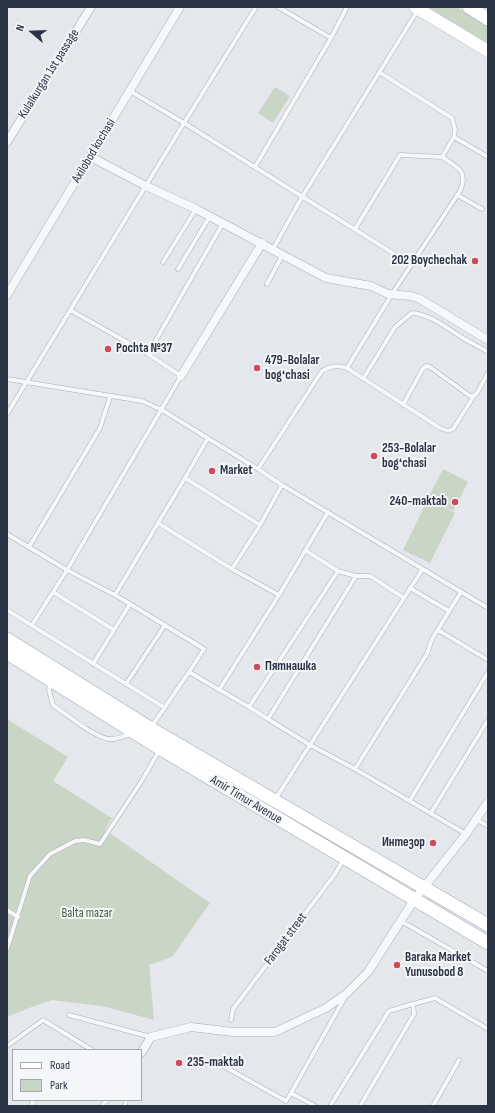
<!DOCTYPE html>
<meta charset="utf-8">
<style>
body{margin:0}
#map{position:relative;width:495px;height:1113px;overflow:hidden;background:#e4e7ec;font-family:"Sofia Sans Condensed",sans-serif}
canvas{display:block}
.frame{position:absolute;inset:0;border:8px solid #2b3445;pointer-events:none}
.legend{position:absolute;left:12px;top:1049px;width:130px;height:52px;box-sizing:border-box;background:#f4f6f9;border:1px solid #a4a8b1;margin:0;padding:5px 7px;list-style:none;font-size:12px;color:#2b3445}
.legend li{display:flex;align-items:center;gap:8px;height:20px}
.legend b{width:20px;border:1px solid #a4a8b1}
.north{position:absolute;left:12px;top:12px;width:40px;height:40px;-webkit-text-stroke:3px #f4f6f9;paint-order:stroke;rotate:289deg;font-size:11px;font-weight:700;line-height:16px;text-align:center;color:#2b3445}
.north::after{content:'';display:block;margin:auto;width:14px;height:18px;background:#2b3445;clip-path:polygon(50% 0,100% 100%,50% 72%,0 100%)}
</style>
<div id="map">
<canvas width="495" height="1113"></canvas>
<div class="frame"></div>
<ul class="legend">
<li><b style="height:5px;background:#fff"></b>Road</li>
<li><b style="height:11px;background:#c9d6c5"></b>Park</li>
</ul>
<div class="north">N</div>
</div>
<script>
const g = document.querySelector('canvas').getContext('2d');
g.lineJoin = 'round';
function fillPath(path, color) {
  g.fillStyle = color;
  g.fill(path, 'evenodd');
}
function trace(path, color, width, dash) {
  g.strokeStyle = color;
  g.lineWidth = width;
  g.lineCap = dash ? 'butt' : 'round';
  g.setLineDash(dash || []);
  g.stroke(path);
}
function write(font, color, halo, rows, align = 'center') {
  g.font = font + ' "Sofia Sans Condensed",sans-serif';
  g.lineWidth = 4;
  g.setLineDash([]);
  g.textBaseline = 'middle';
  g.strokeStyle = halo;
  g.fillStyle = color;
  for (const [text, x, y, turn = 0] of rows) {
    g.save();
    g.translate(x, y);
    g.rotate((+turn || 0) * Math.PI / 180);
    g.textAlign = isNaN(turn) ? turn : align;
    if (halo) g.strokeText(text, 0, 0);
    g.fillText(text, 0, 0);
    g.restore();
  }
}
fillPath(new Path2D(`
 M 424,7 L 457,7 L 488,26 L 488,46 Z
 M 275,87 L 290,96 L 273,123 L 258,113 Z
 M 443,469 L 468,482 L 453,511 L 428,498 Z
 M 428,499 L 455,513 L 430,563 L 403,550 Z
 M 7,719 L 68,757 L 53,781 L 112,818 L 105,830 L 210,903 L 172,957 L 149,965 L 154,1020 L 102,1006 L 52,1000 L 29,1008 L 7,1017 Z`), '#c9d6c5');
const lane = new Path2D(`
 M 278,7 L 331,38
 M 379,72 L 452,118 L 455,130 L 454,137 L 488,157
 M 130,91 L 184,123 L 412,265
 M 255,167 L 331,38 L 347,7
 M 457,195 L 482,209
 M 355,229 L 400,155 L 442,157 L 454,137
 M 273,249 L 302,197 L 418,10
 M 163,262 L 196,209
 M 178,269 L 210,216
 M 267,284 L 283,254
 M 148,354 L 223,223
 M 347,368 L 440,428 L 448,431 L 453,429 L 474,396
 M 7,379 L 142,401 L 162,410 L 258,469 L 282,485 L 488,608
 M 363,379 L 395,327 L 412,313 C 430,314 448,329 463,338 C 471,343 480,347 488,352
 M 403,405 L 422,370 L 426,366 L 430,367 L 470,396 L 474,396 L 477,393 L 488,373
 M 7,414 L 184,123 L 256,7
 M 258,469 L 322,371 C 331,366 337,365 347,368 L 392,294 L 460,191 C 469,171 457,167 442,157
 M 185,478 L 208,438
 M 158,523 L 232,569 L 279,595
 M 7,534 L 67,570 L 115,595 L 185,478 L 260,525 L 282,485
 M 29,547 L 100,428 L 110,397
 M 305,550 L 338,571 L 356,576 L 370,576 L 404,598
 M 232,569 L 260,525
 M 410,588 L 449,611
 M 53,592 L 114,630
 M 461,592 L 432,639 L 427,654 L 355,769 L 466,834
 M 130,604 L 204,649 L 189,672
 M 7,610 L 165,708
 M 32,625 L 67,570 L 181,376 L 148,354 L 70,310
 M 438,630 L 488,660
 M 93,664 L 130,604 L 115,595
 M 50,683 L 49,690 L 53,705 C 66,714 94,737 109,739 C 115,740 124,736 131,734
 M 126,684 L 165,625
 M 219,690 L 279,595 L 328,512
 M 249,707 L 268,719
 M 152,726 L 189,672 L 249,707 L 338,571
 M 355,769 L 310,745 L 268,719 L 356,576
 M 276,798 L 422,570
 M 410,800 L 488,672
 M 431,813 L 488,720
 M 477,820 L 488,826
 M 7,910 L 18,917
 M 401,921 L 488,971
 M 7,949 L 30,876 L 50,854 L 75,841 L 84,840 L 100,844 L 141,782 L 159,751
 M 69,1015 L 151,1037
 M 231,1020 L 233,1009 L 335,874 L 343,860
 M 7,1046 L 43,1020 L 92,1050
 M 216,1062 L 286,1101 L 291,1093
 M 31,1106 L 34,1100
 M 102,1106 L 107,1100
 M 125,1106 L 126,1100
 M 315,1106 L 291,1093 L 344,999
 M 330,1106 L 389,1011 L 413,1004
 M 360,1106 L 414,1014 L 413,1004 L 435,998 L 488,1029
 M 433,1106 L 459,1060`);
const street = new Path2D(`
 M 7,142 L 91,7
 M 91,157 L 146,186 L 196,209 L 326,278 L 371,286 L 388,294 L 411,296 L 420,299 L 488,340
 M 7,295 L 180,7
 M 181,376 L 262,243
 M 141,1053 L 151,1037 L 191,1027 L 233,1032 L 275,1032 L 326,1008 L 346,994 L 368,972 L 414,900 L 466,834 L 488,802`);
const secondary = new Path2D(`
 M 415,7 L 488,51`);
const primary = new Path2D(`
 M 469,7 L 488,19
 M 7,639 L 150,728 L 488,925
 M 7,653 L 161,749 L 488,943`);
trace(lane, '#a9aeb7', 5);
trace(street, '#a9aeb7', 9);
trace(secondary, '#a9aeb7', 13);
trace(primary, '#a3abb8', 14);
trace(lane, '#f7f8fa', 4);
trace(street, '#f7f8fa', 8);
trace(secondary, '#fff', 12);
trace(primary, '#fff', 13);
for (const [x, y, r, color] of [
 [475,261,4,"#d1495b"],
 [108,349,4,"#d1495b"],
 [257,368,4,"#d1495b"],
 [374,456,4,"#d1495b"],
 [212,471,4,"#d1495b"],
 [455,502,4,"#d1495b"],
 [257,667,4,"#d1495b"],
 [433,843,4,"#d1495b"],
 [397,965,4,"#d1495b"],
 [179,1063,4,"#d1495b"]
]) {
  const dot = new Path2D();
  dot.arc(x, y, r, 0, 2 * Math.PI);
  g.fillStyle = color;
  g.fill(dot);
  trace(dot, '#f4f6f9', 1.5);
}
write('13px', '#2b3445', '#f4f6f9', [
 ["Kulalkurgan 1st passage",49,74,-58],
 ["Axilobod kochasi",94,151,-59],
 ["Amir Timur Avenue",246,800,31],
 ["Farogat street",286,939,-53]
]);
write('bold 13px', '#2b3445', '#f4f6f9', [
 ["202 Boychechak",467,261,"right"],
 ["Pochta №37",116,349],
 ["479-Bolalar",265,361],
 ["bogʻchasi",265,376],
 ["253-Bolalar",382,449],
 ["bogʻchasi",382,464],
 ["Market",220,471],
 ["240-maktab",447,502,"right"],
 ["Пятнашка",265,667],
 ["Интезор",425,843,"right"],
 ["Baraka Market",405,958],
 ["Yunusobod 8",405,973],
 ["235-maktab",187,1063]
], 'left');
write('13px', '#3f6138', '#f4f6f9', [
 ["Balta mazar",87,914]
]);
</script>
